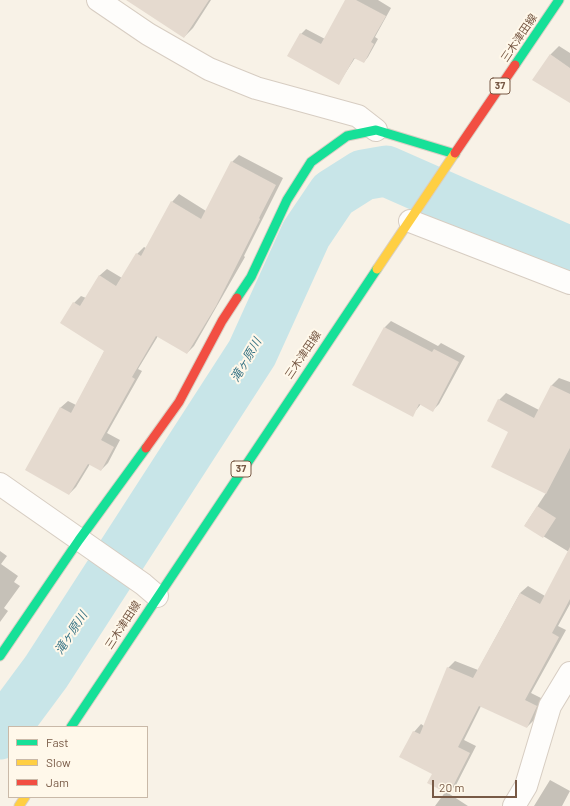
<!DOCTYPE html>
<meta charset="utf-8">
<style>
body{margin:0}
#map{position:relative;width:570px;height:806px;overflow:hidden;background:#f8f2e7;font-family:Barlow,sans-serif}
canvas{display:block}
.legend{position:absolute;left:8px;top:726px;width:140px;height:72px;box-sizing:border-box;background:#fff8ea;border:1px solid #c9b9a8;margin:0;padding:5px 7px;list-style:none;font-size:12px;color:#785a46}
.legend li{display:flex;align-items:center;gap:8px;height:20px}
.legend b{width:20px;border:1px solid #c9b9a8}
.scale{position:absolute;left:432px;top:780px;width:85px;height:18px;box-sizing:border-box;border:2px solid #785a46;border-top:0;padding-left:5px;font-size:12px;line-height:14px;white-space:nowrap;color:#785a46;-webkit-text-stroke:3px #fff8ea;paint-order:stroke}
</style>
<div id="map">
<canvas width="570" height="806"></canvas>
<ul class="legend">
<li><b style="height:5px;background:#16e098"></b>Fast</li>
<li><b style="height:5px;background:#ffcf43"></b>Slow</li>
<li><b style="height:5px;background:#f24e42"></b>Jam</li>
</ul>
<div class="scale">20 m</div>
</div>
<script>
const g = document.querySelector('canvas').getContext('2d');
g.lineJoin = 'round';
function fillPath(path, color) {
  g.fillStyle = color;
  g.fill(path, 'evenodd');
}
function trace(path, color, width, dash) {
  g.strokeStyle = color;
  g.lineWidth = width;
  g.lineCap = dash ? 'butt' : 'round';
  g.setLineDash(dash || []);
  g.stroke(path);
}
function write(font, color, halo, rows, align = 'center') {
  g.font = font + ' Barlow,"Noto Sans JP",sans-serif';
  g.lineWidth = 4;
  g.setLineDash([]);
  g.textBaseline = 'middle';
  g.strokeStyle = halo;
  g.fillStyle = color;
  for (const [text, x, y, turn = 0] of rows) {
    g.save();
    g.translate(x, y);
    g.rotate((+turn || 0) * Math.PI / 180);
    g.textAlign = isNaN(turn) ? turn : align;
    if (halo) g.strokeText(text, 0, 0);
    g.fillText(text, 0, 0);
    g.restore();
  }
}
fillPath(new Path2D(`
 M 128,0 L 211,0 L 193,28 L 184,37 Z
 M 346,0 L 378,0 L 391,8 L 375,37 L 378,39 L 368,57 L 364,62 L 355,58 L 339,83 L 301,34 L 306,29 L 325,39 Z
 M 559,46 L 570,53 L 570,101 L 534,80 L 551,54 Z
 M 239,155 L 283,178 L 244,256 L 245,257 L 194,346 L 187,353 L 158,336 L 138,369 L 142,371 L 107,433 L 120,440 L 108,463 L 101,470 L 90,464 L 76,487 L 69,494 L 60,408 L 68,401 L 76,405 L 105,350 L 74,303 L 81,296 L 86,298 L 99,276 L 107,269 L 122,278 L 137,254 L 144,247 L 146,248 L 172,202 L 179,194 L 206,211 L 232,162 Z
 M 391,321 L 438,346 L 441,343 L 465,356 L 439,404 L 433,410 L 421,404 L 412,415 L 385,327 Z
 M 559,378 L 570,382 L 570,604 L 558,626 L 566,630 L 531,693 L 543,699 L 534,720 L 527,727 L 481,706 L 464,740 L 476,746 L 456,785 L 448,793 L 468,806 L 435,806 L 446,791 L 433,774 L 414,732 L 421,724 L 424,726 L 448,668 L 455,661 L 478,670 L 520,593 L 528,586 L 545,596 L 569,552 L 525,525 L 546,493 L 509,432 L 499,400 L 506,393 L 539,410 L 552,385 Z
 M 0,551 L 7,556 L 1,564 L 18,576 L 14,582 L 20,586 L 4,608 L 8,611 L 0,622 Z
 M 550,780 L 570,791 L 562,806 L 534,806 Z`), '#0003');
trace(new Path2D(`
 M 0,734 L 46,672 L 252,353 L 306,234 L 333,194 L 363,175 L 386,171 L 570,252`), '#c8e5e8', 51);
fillPath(new Path2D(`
 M 126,0 L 209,0 L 184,38 Z
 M 345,0 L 356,0 L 386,16 L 371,42 L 374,44 L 364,63 L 354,58 L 339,85 L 287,56 L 300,33 L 321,44 Z
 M 550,54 L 570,68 L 570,103 L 532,80 Z
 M 231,161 L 276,185 L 259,218 L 260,219 L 216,306 L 187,354 L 156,336 L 132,377 L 135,379 L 101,440 L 114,447 L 101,471 L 88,464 L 69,495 L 25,470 L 60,407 L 71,413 L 104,351 L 60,323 L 73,302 L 80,306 L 99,275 L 116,286 L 136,253 L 141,256 L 171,201 L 201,219 Z
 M 384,327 L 432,352 L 434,349 L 459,362 L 433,412 L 419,404 L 413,417 L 352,385 Z
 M 551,385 L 570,394 L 570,448 L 546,494 L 491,467 L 508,432 L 487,421 L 498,399 L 534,418 Z
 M 537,506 L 556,518 L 543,538 L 524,526 Z
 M 570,547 L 570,599 L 552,633 L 559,637 L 525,700 L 537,706 L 527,728 L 479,706 L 458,747 L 470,753 L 449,794 L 427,783 L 432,774 L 399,757 L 413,731 L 420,734 L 447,667 L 473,678 L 520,593 L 540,604 Z`), '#e5dacf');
const street = new Path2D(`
 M 98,0 L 148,34 L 209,69 L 256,88 L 358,116 L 376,130
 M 410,221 L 570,283
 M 0,484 L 143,584 L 157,596
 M 514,806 L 526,786 L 550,706 L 570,673`);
const fast = new Path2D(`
 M 515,65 L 559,0
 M 237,298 L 251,277 L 287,200 L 311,162 L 347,136 L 376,130 L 455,154
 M 0,656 L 79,540 L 146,448
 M 71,727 L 377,269`);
const slow = new Path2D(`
 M 377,269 L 455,153
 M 19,806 L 25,797`);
const jam = new Path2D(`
 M 455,153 L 515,65
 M 146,448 L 179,402 L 222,321 L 237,298`);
trace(street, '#d7cdc2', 24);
trace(fast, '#d9cfc4', 11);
trace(slow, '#d9cfc4', 11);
trace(jam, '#d9cfc4', 11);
trace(street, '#fefdfb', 22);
trace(fast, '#16e098', 9);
trace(slow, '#ffcf43', 9);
trace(jam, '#f24e42', 9);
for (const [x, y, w] of [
 [500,86,20],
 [241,469,20]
]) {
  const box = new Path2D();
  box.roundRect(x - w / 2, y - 8, w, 16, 3);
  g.fillStyle = '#fff8ea';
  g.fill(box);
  trace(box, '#785a46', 1);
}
write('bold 10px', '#785a46', null, [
 ["37",500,86],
 ["37",241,469]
]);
write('11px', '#785a46', '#fff8ea', [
 ["三木津田線",519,38,-56],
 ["三木津田線",303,355,-56],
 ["三木津田線",123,625,-57]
]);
write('italic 12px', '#3b7687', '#fff8ea', [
 ["滝ヶ原川",246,360,-60],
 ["滝ヶ原川",71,633,-57]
]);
</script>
